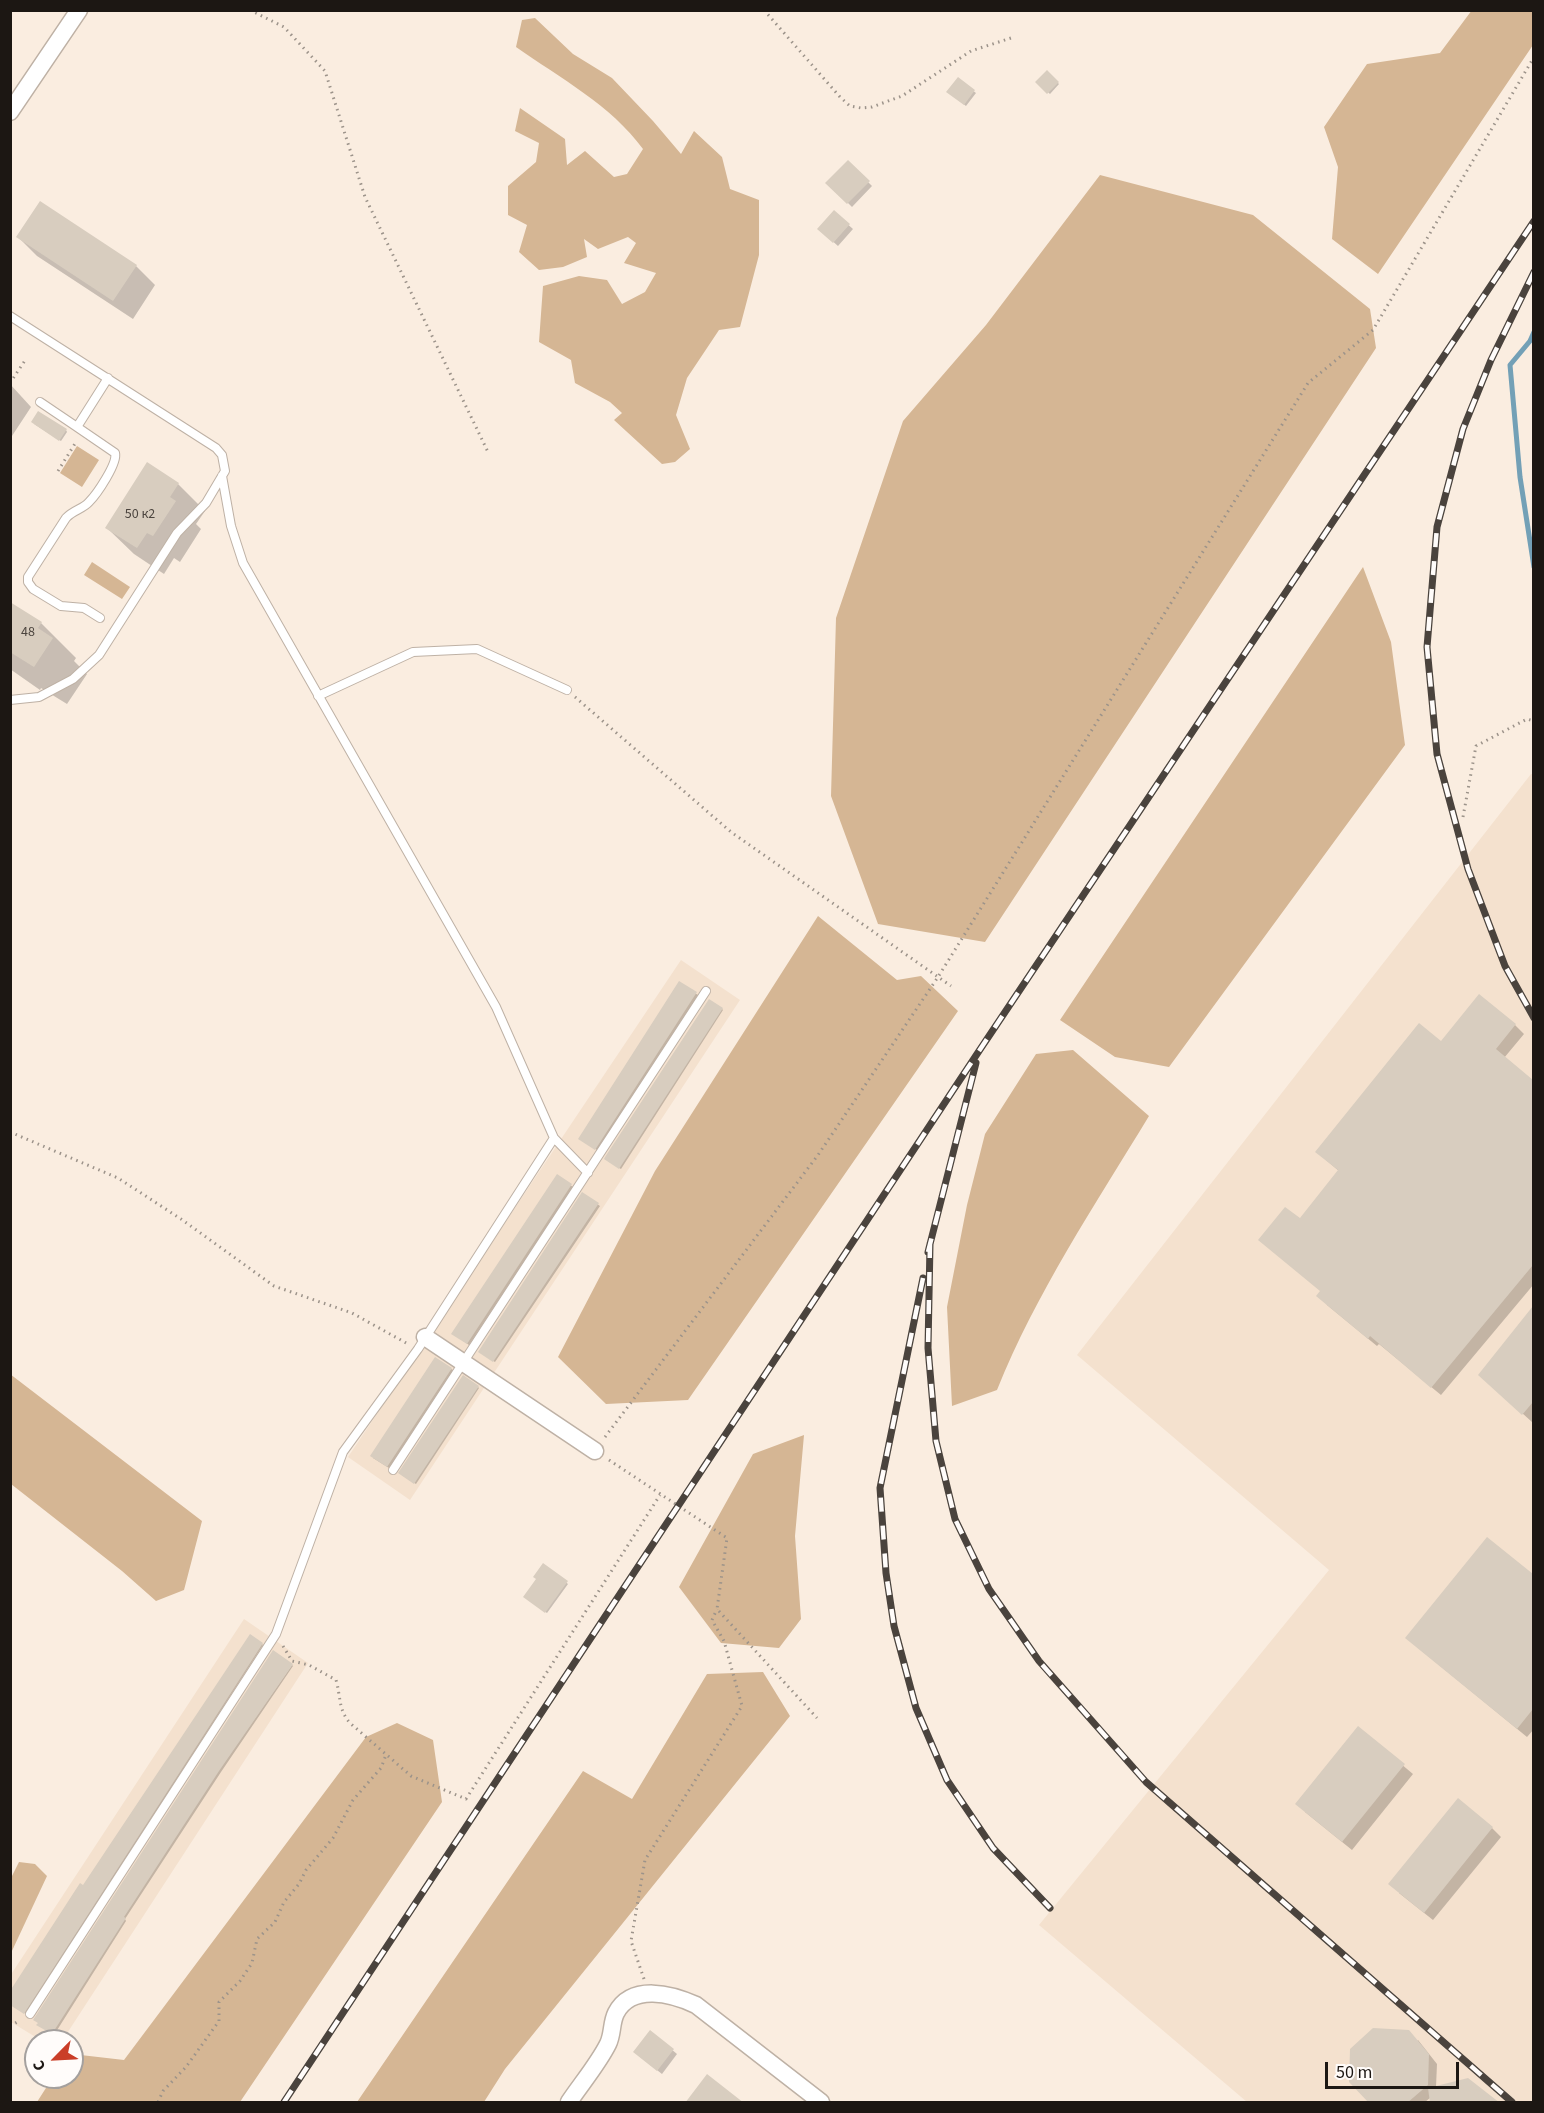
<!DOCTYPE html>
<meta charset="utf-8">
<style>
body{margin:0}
#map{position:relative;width:1544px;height:2113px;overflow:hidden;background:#faede0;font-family:"Source Sans 3",sans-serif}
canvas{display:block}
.frame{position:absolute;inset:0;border:12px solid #1c1713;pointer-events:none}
.north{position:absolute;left:24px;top:2029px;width:60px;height:60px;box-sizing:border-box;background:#fffcfa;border:2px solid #a4a09e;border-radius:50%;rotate:246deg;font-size:16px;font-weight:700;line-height:24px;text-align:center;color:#1c1713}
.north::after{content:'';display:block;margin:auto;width:21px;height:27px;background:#ca3e28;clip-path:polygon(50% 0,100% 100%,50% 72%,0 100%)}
.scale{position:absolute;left:1325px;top:2062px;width:134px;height:27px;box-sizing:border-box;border:3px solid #1c1713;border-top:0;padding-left:8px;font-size:18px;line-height:21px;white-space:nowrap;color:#1c1713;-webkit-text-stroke:4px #fffcfa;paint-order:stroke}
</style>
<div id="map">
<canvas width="1544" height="2113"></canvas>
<div class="frame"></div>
<div class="north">С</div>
<div class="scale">50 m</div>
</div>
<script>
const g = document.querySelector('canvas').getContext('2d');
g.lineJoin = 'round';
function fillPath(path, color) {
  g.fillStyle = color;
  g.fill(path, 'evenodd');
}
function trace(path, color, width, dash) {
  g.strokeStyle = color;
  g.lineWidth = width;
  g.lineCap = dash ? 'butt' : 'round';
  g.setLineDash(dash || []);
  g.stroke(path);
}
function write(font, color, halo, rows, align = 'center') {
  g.font = font + ' "Source Sans 3",sans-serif';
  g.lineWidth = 5;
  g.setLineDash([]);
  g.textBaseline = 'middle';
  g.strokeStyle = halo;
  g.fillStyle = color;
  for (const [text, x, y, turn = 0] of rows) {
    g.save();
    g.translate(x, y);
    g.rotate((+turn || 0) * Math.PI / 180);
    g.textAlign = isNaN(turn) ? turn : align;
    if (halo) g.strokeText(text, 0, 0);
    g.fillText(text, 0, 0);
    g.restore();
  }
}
fillPath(new Path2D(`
 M 1531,774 L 1534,775 L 1533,2102 L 1247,2102 L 1039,1925 L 1329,1570 L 1077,1355 Z
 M 681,960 L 740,1000 L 410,1500 L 348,1457 Z
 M 244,1619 L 308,1663 L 62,2041 L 42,2041 L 11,2022 L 10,1976 Z`), '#f4e1ce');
fillPath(new Path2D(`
 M 1472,10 L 1533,11 L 1533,45 L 1378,274 L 1332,239 L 1338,167 L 1324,127 L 1367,64 L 1440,53 Z
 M 535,18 L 573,54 L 612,78 L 653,121 L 681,154 L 694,131 L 722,157 L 730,189 L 759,200 L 759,255 L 740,327 L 719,330 L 687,378 L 676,415 L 690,449 L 675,462 L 662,464 L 614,420 L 622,413 L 610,402 L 575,383 L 571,360 L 539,342 L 543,286 L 579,276 L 607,280 L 622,304 L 645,292 L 656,273 L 624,263 L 636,243 L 628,237 L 598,249 L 584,239 L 587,257 L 563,267 L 539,270 L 519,252 L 527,225 L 508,215 L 508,186 L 536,162 L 539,143 L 515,131 L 520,108 L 565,139 L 567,165 L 585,151 L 614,177 L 627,174 L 643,149 C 611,105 560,78 516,47 L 522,20 Z
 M 1100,175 L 1253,215 L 1370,309 L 1376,348 L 985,942 L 878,924 L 831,796 L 836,618 L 903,421 L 986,325 Z
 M 77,446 L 99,460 L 82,487 L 60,473 Z
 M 92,562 L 130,587 L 122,599 L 84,575 Z
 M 1363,567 L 1391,642 L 1405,745 L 1169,1067 L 1115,1057 L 1060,1020 Z
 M 818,916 L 897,980 L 921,976 L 958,1011 L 688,1400 L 606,1404 L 558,1357 L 655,1171 Z
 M 1073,1050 L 1149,1116 C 1095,1205 1036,1293 997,1390 L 952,1406 L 947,1307 L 967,1205 L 985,1134 L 1036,1054 Z
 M 10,1374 L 202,1521 L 184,1590 L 156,1601 L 122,1571 L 11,1484 Z
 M 804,1435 L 795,1536 L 801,1619 L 779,1648 L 721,1643 L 679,1587 L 753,1454 Z
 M 763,1672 L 790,1716 L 505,2069 L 484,2102 L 357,2102 L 583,1771 L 632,1799 L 707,1674 Z
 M 397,1723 L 433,1740 L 442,1802 L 240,2102 L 37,2102 L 53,2077 L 72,2077 L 72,2054 L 124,2060 L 366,1737 Z
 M 19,1862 L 35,1864 L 47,1876 L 11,1953 L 11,1878 Z`), '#d5b694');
fillPath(new Path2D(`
 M 1047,72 L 1059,84 L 1050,94 L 1037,82 Z
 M 958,79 L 976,93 L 966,106 L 948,92 Z
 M 848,162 L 872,186 L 852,207 L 828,183 Z
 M 834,212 L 853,229 L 838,246 L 819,229 Z
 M 18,237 L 136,266 L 155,285 L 133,319 L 37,256 Z
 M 10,384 L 31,407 L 12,436 L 10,435 Z
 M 34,424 L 66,430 L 67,432 L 61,441 Z
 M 178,484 L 205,511 L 196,524 L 201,529 L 180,562 L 174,558 L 164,574 L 134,554 L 107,528 Z
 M 10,604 L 41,623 L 76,658 L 74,661 L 87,674 L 67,704 L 41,688 L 40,690 L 10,669 Z
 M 680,983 L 698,995 L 597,1150 L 582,1140 Z
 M 722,1009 L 723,1010 L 621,1169 L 608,1161 Z
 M 1515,1025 L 1524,1034 L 1504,1058 L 1534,1082 L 1534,1284 L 1441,1395 L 1379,1344 L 1377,1346 L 1327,1305 L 1300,1220 L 1339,1171 L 1326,1160 L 1442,1043 Z
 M 557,1176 L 573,1187 L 469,1345 L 455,1335 Z
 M 583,1194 L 600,1206 L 495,1362 L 481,1353 Z
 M 1534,1308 L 1534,1421 L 1532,1422 L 1480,1375 Z
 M 451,1369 L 453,1370 L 389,1468 L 373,1458 Z
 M 478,1387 L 479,1388 L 416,1484 L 402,1475 Z
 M 1487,1539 L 1534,1576 L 1534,1729 L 1527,1737 L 1416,1646 Z
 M 543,1565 L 568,1584 L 547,1613 L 527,1598 Z
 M 261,1643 L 263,1645 L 26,2014 L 10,2004 Z
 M 292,1665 L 293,1666 L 221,1772 L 125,1919 L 126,1921 L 54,2035 L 40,2026 Z
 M 1358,1728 L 1413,1774 L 1352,1850 L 1305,1812 Z
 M 1492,1828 L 1501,1837 L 1433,1920 L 1399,1893 Z
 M 651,2032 L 677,2054 L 662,2074 L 639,2056 Z
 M 1418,2040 L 1437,2064 L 1436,2087 L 1430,2098 L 1425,2102 L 1371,2102 Z`), '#0003');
trace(new Path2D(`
 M 1534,332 L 1530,341 L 1510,365 L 1520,477 L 1534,567`), '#73a0b6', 5);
fillPath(new Path2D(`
 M 1047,70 L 1059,82 L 1047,94 L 1035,82 Z
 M 958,77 L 975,90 L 964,105 L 946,92 Z
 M 848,160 L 870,181 L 847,204 L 825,183 Z
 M 40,201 L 137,265 L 113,301 L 16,237 Z
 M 834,210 L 850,224 L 833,243 L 817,229 Z
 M 38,411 L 67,429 L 59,441 L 31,422 Z
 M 147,462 L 179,483 L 170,497 L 176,501 L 153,536 L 147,533 L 137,548 L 105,528 Z
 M 10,602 L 42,622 L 38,628 L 53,638 L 34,667 L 10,652 Z
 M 679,981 L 697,992 L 595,1150 L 578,1139 Z
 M 1479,994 L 1516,1024 L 1496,1049 L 1533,1080 L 1533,1265 L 1431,1388 L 1370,1336 L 1368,1339 L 1316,1296 L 1320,1291 L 1258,1240 L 1285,1207 L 1300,1218 L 1338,1170 L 1315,1152 L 1419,1023 L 1441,1041 Z
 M 709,999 L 723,1008 L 619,1169 L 604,1159 L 605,1157 Z
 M 557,1174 L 572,1184 L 467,1344 L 451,1334 Z
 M 582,1192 L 599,1203 L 493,1362 L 478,1352 Z
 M 1533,1306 L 1533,1402 L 1522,1415 L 1478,1375 Z
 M 435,1357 L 452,1368 L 387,1467 L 370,1456 Z
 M 463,1375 L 479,1386 L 414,1484 L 398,1473 Z
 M 1487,1537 L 1533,1574 L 1533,1709 L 1517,1729 L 1405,1638 Z
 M 543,1563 L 568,1581 L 545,1613 L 523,1597 L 536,1579 L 533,1577 Z
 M 250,1634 L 263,1643 L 24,2014 L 10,2005 L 10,1991 L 80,1883 L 83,1885 Z
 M 273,1650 L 293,1664 L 219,1771 L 124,1917 L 126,1918 L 52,2034 L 36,2025 L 38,2023 L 33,2020 Z
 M 1358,1726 L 1405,1764 L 1342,1842 L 1295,1804 Z
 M 1458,1798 L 1493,1827 L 1424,1913 L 1388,1884 Z
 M 1373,2028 L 1409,2030 L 1429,2054 L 1428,2085 L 1407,2103 L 1369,2103 L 1349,2082 L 1350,2049 Z
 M 650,2030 L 674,2049 L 657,2071 L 633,2052 Z
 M 707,2074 L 744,2103 L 685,2103 Z
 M 1468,2078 L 1500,2103 L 1430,2103 L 1428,2088 Z`), '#d8cdbf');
const lane = new Path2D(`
 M 10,316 L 216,448 L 222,455 L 225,471 L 206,503 L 177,533 L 99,655 L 73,679 L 39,697 L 10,700
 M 40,402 L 77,427
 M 100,618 L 84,608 L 61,606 L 33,589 L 28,582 L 28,577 L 66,518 C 73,510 83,509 89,502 C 97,494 118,463 115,453 L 77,427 L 108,378
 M 318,696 L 413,652 L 477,649 L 567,690
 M 554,1138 L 588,1173
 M 393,1470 L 706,991
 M 30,2014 L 276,1634 L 343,1452 L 418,1349 L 554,1138 L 496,1007 L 243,563 L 231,526 L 222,476`);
const street = new Path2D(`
 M 10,112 L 79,10
 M 425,1337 L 595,1451
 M 569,2102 C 581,2084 598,2064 608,2044 C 613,2034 611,2023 616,2013 C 632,1983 672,1994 696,2005 L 821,2102`);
trace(lane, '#beb1a5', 10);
trace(street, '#beb1a5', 19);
trace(new Path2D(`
 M 250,10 L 284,27 L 325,71 L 365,197 L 488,452
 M 764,10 L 840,97 L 850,106 L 861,108 L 872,107 L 902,96 L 971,51 L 1011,38
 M 10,383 L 26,359
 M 58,471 L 76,442
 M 575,697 L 731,832 L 951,986
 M 1463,817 L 1476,746 L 1527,719 L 1534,721
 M 10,1132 L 118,1178 L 181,1219 L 274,1286 L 352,1313 L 408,1344
 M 605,1437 L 818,1155 L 938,977 L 1308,383 L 1373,330 L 1534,57
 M 609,1460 L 727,1538 L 717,1609 L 817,1718
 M 283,1646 L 292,1661 L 309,1665 L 336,1680 C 341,1697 338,1709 350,1723 L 411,1776 L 466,1799 L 660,1495
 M 644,1979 L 631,1941 L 645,1860 L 742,1706 L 724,1641 L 712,1620 L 717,1609
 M 10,2026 L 19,2021
 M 158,2102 L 163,2091 L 186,2067 L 219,2021 L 219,2002 L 240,1981 L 252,1963 L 257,1939 L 275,1922 L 284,1902 L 299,1884 L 306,1870 L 333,1838 L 353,1800 L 381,1768 L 386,1755`), '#9c938a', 3, [1.5, 4.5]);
trace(lane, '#fff', 8);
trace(street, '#fff', 16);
const rail = new Path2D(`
 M 1534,272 L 1491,360 L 1463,429 L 1437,527 L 1427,647 L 1437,754 L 1468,869 L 1505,966 L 1534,1018
 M 930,1244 L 928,1348 L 936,1441 L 955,1519 L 989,1589 L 1039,1661 L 1146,1782 L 1512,2102
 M 928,1252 L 976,1063
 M 923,1278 L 880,1488 L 886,1573 L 894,1626 L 916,1708 L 947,1780 L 993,1848 L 1050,1908
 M 284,2102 L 979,1051 L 1534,221`);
trace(rail, '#4a433d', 7);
trace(rail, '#fffcfa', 4.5, [14]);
write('14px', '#4b443e', null, [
 ["50 к2",140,515],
 ["48",28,633]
]);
</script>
